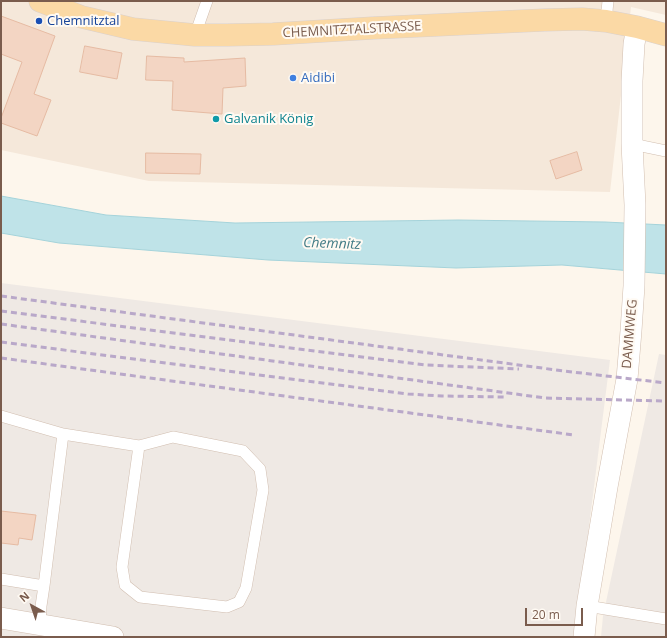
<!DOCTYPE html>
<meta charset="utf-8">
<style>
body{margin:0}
#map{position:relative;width:667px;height:638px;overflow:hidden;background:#fdf6ec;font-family:"Open Sans",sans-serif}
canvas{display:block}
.frame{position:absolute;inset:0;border:2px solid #7a5c4d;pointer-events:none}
.north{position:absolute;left:12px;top:586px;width:40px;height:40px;-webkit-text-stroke:3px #fffaf3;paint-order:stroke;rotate:320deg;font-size:11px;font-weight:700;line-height:16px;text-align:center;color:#7a5c4d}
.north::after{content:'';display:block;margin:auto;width:14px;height:18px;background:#7a5c4d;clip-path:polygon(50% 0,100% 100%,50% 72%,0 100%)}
.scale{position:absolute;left:525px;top:608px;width:58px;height:18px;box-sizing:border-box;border:2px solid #7a5c4d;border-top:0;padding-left:5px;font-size:12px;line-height:14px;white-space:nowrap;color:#7a5c4d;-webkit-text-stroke:3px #fffaf3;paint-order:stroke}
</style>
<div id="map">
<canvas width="667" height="638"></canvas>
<div class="frame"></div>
<div class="north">N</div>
<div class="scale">20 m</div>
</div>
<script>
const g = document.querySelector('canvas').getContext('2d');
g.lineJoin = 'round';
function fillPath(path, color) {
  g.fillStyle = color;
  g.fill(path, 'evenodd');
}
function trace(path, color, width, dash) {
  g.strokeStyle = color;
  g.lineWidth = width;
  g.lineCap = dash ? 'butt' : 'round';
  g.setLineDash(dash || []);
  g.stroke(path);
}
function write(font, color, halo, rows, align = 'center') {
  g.font = font + ' "Open Sans",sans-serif';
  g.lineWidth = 4;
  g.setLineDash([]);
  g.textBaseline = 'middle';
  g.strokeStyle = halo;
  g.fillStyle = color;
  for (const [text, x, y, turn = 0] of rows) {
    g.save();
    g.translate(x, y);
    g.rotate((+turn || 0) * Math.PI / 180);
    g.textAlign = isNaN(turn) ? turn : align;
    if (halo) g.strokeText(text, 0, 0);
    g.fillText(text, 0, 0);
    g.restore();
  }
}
fillPath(new Path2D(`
 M 1,1 L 666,1 L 666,15 L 631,7 L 610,192 L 149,181 L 1,150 Z`), '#f5e8da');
fillPath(new Path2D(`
 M 1,283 L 610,360 L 575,637 L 1,637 Z
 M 659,354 L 666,355 L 666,637 L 601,637 L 603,616 Z`), '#efe9e4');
const water = new Path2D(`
 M 1,196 L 106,215 L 235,223 L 458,220 L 605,222 L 666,225 L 666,274 L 562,265 L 456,268 L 268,260 L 59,243 L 1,233 Z`);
fillPath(water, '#bfe3e8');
trace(water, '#a5d3da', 1);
const building = new Path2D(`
 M 1,16 L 55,36 L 34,94 L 51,100 L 37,136 L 1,123 L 1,118 L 22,62 L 1,54 Z
 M 85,46 L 122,53 L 117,79 L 80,72 Z
 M 147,56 L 184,58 L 184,62 L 245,58 L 246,86 L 223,88 L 222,114 L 172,110 L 173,81 L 146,80 Z
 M 577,152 L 582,170 L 556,179 L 550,161 Z
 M 146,153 L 201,154 L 200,174 L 146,173 Z
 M 1,511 L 36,515 L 32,540 L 19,538 L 18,545 L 1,543 Z`);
fillPath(building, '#f3d5c3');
trace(building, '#e6bba3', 1);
const service = new Path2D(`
 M 606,21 L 608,1
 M 195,35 L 207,1
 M 632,144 L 666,151
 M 1,416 L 63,434 L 44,586 L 41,606 L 40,625
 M 63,434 L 139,446 L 173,437 L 243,451 L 260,469 L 263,490 L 246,588 L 239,602 L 227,607 L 140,597 L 125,585 L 122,567 L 139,446
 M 1,579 L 44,586
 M 587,606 L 666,619`);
const minor = new Path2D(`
 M 1,618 L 113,637
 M 584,637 L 587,606 L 607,487 L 627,379 L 631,331 L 634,286 L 635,205 L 632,144 L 632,81 L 634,44 L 637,27`);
const primary = new Path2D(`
 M 40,1 L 82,17 L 133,29 L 195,35 L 227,35 L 273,34 L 373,28 L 544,20 L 582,19 L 606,21 L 637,27 L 666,35`);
trace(service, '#d1beb0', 12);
trace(minor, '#d1beb0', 22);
trace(primary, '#dad1cd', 23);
trace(service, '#fff', 11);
trace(minor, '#fff', 21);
trace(primary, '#fbd9a5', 22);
trace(new Path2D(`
 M 1,296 L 564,371 L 666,383
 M 1,311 L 425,365 L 519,369
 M 1,324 L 545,398 L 666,401
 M 1,342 L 408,394 L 442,396 L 505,397
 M 1,358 L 574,435`), '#b9a8c9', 3, [6, 4]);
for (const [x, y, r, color] of [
 [39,21,4,"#1a4fb4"],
 [293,78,4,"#3f7fe0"],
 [216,119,4,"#0f9aa8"]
]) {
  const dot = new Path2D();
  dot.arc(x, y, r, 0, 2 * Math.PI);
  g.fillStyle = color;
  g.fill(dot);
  trace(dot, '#fffaf3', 1.5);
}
write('13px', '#164399', '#fffaf3', [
 ["Chemnitztal",47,21]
], 'left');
write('13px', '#7a5c4d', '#fffaf3', [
 ["CHEMNITZTALSTRASSE",352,30,-3],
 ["DAMMWEG",630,334,-85]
]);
write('13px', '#366cbe', '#fffaf3', [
 ["Aidibi",301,78]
], 'left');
write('13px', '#0d838f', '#fffaf3', [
 ["Galvanik König",224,119]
], 'left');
write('italic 14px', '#437c86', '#fffaf3', [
 ["Chemnitz",332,244,2]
]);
</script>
